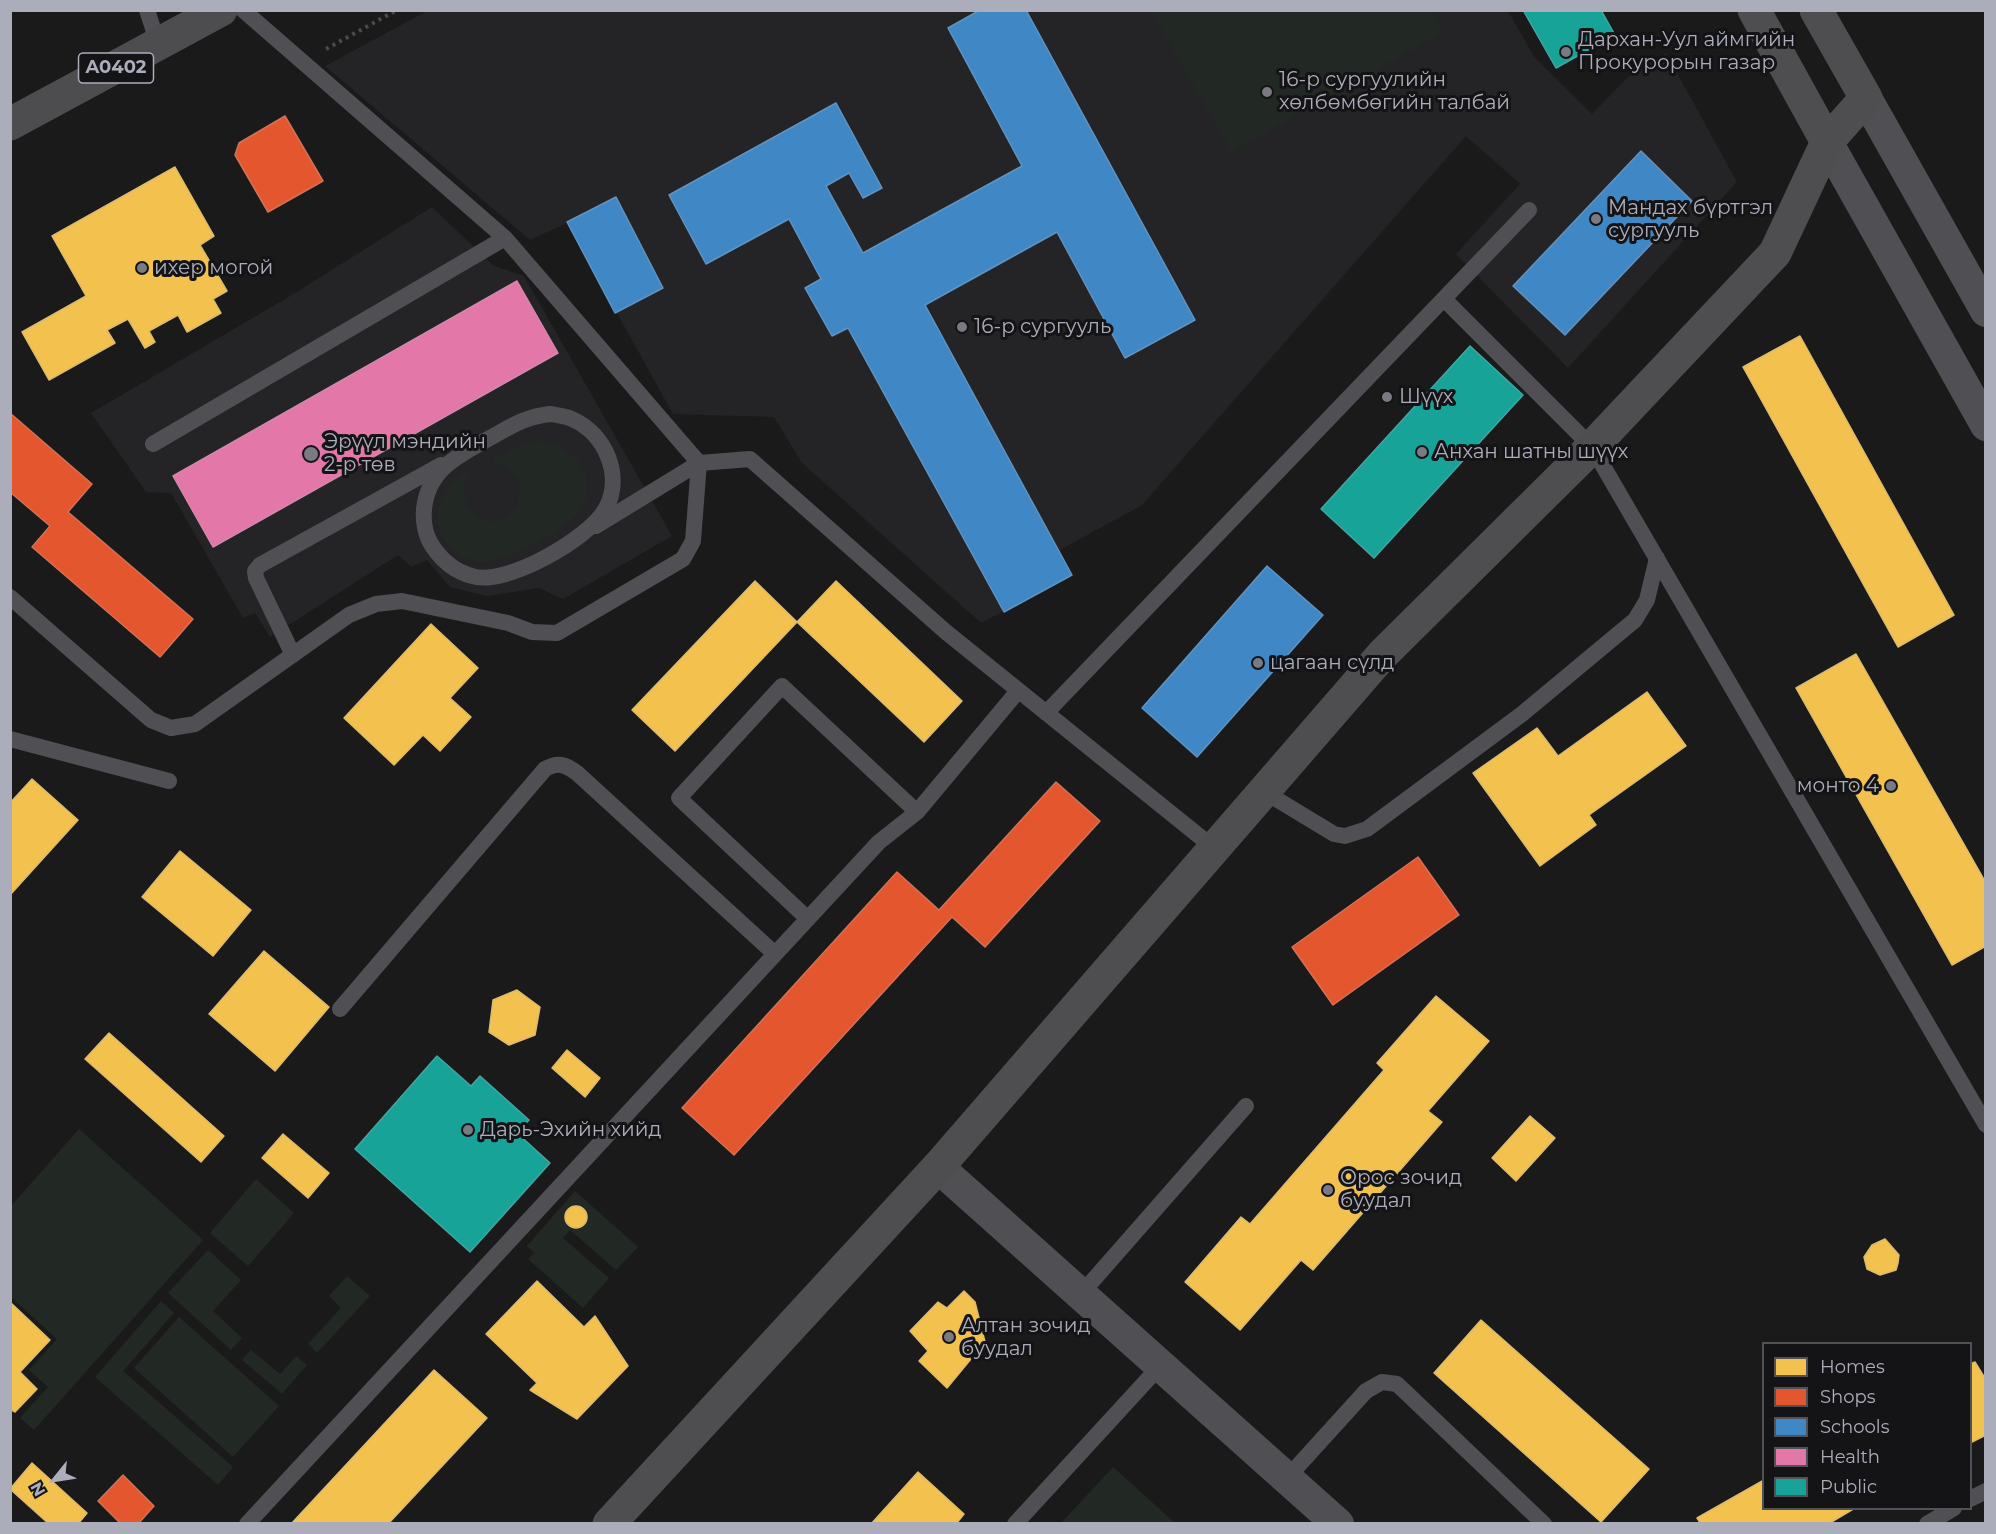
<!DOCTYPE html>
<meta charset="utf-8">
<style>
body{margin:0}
#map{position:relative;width:1996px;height:1534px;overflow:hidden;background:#1a1a1a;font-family:Montserrat,sans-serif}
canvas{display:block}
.frame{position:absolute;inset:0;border:12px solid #acadba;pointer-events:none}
.legend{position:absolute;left:1762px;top:1342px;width:210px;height:168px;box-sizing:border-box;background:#141416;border:2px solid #515158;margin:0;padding:8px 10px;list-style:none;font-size:18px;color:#acadba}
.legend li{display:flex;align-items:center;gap:12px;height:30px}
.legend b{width:30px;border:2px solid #515158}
.north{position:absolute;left:24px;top:1450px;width:60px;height:60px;-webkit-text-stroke:4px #141416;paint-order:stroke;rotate:240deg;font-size:16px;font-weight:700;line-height:24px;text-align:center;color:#acadba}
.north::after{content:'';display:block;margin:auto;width:21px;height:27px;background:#acadba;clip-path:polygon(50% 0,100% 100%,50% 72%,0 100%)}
</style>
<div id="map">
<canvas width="1996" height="1534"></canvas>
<div class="frame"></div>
<ul class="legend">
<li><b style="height:16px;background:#f2c14e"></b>Homes</li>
<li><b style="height:16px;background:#e4572e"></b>Shops</li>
<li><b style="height:16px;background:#3f88c5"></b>Schools</li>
<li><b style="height:16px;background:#e377a8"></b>Health</li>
<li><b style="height:16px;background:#17a398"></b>Public</li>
</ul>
<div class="north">N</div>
</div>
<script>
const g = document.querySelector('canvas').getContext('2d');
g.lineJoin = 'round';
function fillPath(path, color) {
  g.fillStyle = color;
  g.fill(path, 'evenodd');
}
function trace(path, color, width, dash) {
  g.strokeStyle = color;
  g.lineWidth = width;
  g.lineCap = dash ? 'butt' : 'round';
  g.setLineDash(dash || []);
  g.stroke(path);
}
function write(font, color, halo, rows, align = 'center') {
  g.font = font + ' Montserrat,sans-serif';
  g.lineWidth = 6;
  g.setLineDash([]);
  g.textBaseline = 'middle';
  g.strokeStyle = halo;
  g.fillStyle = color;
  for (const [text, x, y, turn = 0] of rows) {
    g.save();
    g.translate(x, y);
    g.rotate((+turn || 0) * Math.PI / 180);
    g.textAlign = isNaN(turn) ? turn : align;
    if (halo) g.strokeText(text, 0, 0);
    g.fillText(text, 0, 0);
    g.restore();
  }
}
fillPath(new Path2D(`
 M 429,10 L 1508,11 L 1535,58 L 1592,114 L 1629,76 L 1666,53 L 1737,182 L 1568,368 L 1456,254 L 1520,184 L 1466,136 L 1142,505 L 1060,550 L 1072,575 L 981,623 L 802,463 L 774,417 L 673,414 L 567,223 L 530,240 L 325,66 Z
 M 432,207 L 494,266 L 524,276 L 672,536 L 563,599 L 539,588 L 487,596 L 450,587 L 427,560 L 411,567 L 398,555 L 270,637 L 255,613 L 243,618 L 171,493 L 146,492 L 91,413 L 295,293 Z`), '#242426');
fillPath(new Path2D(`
 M 1151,11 L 1431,11 L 1443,32 L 1232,152 Z
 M 536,441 C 572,442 604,479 578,513 C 566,529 506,560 486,562 C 472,563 459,556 450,546 C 425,520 441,487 469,471 L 463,487 L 466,506 C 506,554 548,474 495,464 L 493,459 L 520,445 Z
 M 79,1129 L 203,1240 L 34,1430 L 20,1418 L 48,1387 L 29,1370 L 57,1339 L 11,1297 L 11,1206 Z
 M 256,1179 L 294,1213 L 248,1266 L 210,1233 Z
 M 575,1191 L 638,1247 L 616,1270 L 570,1230 L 563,1238 L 609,1278 L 583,1308 L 528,1259 L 534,1253 L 527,1246 Z
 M 208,1250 L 241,1280 L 213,1311 L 242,1338 L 231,1350 L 168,1293 Z
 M 347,1276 L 370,1296 L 317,1353 L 308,1344 L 341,1308 L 329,1296 Z
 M 161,1301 L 174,1313 L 123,1371 L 233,1467 L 218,1485 L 95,1377 Z
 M 179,1317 L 279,1406 L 233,1457 L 134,1368 Z
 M 251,1350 L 280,1374 L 296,1356 L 307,1365 L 282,1394 L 242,1360 Z
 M 1113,1467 L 1175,1523 L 1061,1523 Z`), '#222924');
const homes = new Path2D(`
 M 175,167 L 214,236 L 200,245 L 227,291 L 213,299 L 221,313 L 187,332 L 178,315 L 149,331 L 155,342 L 145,348 L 128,319 L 107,330 L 115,343 L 49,380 L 22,332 L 86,296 L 52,236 Z
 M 1800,336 L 1954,615 L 1898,647 L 1743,367 Z
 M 755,581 L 797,622 L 675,751 L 632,710 Z
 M 836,581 L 962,701 L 924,742 L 797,622 Z
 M 431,624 L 478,668 L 450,698 L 471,717 L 440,751 L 423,735 L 394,765 L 344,718 Z
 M 1856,654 L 1986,883 L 1986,946 L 1952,965 L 1796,688 Z
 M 1647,692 L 1686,746 L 1589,815 L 1596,825 L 1540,866 L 1473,773 L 1537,728 L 1558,756 Z
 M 32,779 L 78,820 L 10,895 L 10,803 Z
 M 180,851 L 251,910 L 213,956 L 142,897 Z
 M 264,951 L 329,1007 L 275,1071 L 209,1014 Z
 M 517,990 L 540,1007 L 535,1035 L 509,1045 L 489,1032 L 493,1000 Z
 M 1436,996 L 1489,1041 L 1428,1111 L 1442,1122 L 1313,1270 L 1301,1260 L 1240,1330 L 1185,1282 L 1241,1217 L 1250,1224 L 1384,1070 L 1377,1063 Z
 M 109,1033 L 224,1136 L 201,1162 L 85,1059 Z
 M 567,1050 L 600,1078 L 585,1097 L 552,1068 Z
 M 1530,1116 L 1555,1138 L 1516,1181 L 1492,1158 Z
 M 283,1134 L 329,1173 L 308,1198 L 262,1158 Z
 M565 1217a11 11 0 1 1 22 0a11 11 0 1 1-22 0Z
 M 1885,1239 L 1899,1255 L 1898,1263 L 1896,1270 L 1880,1275 L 1867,1269 L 1864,1257 L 1872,1245 Z
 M 537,1281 L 584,1327 L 595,1316 L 628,1366 L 577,1419 L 530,1390 L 537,1383 L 486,1334 Z
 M 964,1291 L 975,1302 L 985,1342 L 947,1388 L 919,1361 L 928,1351 L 910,1331 L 938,1302 L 947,1308 Z
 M 10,1302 L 50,1340 L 20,1372 L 37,1389 L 15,1412 L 10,1409 Z
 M 1481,1320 L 1649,1469 L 1601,1522 L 1434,1373 Z
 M 1975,1362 L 1986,1380 L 1986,1435 L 1970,1443 L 1970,1364 Z
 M 434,1370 L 487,1418 L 388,1524 L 291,1524 Z
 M 32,1463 L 87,1513 L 78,1524 L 49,1524 L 10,1489 Z
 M 918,1472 L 964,1514 L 956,1524 L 871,1524 Z
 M 1764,1480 L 1764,1508 L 1855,1508 L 1828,1524 L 1701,1524 L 1697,1518 Z`);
fillPath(homes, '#f2c14e');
trace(homes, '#ddbb6e', 1.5);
const shops = new Path2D(`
 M 285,116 L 323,181 L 268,212 L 235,155 L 239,143 Z
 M 10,413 L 92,484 L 68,512 L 193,619 L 160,657 L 32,547 L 50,526 L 10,492 Z
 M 1056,782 L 1100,821 L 985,947 L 952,917 L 734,1155 L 682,1108 L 897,872 L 939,910 Z
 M 1418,857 L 1459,915 L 1333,1005 L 1292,947 Z
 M 123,1475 L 154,1506 L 138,1524 L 121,1524 L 98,1501 Z`);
fillPath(shops, '#e4572e');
trace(shops, '#d37158', 1.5);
const schools = new Path2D(`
 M 980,10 L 1026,10 L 1195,320 L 1125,358 L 1057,232 L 925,305 L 1072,575 L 1004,612 L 848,328 L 832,336 L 805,288 L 821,279 L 789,219 L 706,264 L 669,195 L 836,103 L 882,188 L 863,198 L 849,173 L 826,186 L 863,253 L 1022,166 L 948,28 Z
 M 1641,151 L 1692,201 L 1565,335 L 1513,286 Z
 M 616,197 L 663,288 L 615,313 L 567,222 Z
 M 1267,566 L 1323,615 L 1197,757 L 1142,708 Z`);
fillPath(schools, '#3f88c5');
trace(schools, '#6093c2', 1.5);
const health = new Path2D(`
 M 517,281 L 558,353 L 213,547 L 173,476 Z`);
fillPath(health, '#e377a8');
trace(health, '#d287ad', 1.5);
const public = new Path2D(`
 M 1523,10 L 1601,10 L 1615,35 L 1556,68 Z
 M 1470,346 L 1523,395 L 1374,558 L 1321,509 Z
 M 437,1056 L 471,1086 L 480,1076 L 529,1120 L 517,1133 L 550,1163 L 470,1252 L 355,1149 Z`);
fillPath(public, '#17a398');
trace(public, '#44a6a2', 1.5);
trace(new Path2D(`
 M 326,49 L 397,10`), '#4b4b4f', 4, [3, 4.5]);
trace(new Path2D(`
 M 147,10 L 158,44
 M 243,10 L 505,238 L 699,463 L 750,459 L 946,632 L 1214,848
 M 1444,299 L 1592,447 L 1986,1125
 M 550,414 C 557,415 565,416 572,419 C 606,434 624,477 605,510 C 588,539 505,587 472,576 C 453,571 441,560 431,544 C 425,534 423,520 424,509 C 428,470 457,456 488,439 C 510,427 524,417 550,414 Z
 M 153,444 L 505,238
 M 596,526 L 699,463
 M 10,597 L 151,720 L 171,728 L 195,724 L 349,615 L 376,604 L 402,601 L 508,623 L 532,632 L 557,633 L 683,559 L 693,541 L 699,463
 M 293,655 L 256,578 L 255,571 L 260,565 L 441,465
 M 1046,713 L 1529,210
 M 10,739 L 169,781
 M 1263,791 L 1334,834 L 1345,836 L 1367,829 L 1522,714 L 1635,620 L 1647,600 L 1657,558
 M 808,919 L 679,798 L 782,686 L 917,812
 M 340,1009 L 545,769 C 558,762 565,764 577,773 L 775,954
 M 1081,1294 L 1246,1106
 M 1287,1478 L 1366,1391 L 1382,1382 L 1397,1384 L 1544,1524
 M 1970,1499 L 1986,1491
 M 247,1524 L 879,842 L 917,812 L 1018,691
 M 1015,1524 L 1161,1365
 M 1927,1524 L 1954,1508`), '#505054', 16);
trace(new Path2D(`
 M 1866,98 L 1986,311
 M 1827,142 L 1986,425
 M 938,1167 L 1338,1524`), '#505054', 32);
trace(new Path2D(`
 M 1754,10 L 1827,142
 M 609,1524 L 938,1167 L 1382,655 L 1592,447 L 1775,253 L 1827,142 L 1866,98 L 1816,10`), '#4e4e51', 33);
trace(new Path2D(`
 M 10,124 L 221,10`), '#4d4d50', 33);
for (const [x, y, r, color] of [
 [1566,52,6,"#797a82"],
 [1267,92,6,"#797a82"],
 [1596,219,6,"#797a82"],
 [142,268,6,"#797a82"],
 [962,327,6,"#797a82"],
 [1387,397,6,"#797a82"],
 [1422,452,6,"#797a82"],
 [311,454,8,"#797a82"],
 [1258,663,6,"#797a82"],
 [1891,786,6,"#797a82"],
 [468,1130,6,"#797a82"],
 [1328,1190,6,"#797a82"],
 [949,1337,6,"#797a82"]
]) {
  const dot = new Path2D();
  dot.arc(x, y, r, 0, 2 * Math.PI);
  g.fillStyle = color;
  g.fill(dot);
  trace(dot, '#141416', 2);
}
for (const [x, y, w] of [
 [116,68,75]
]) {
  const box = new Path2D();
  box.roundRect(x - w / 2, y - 15, w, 30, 4.5);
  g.fillStyle = '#141416';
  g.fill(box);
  trace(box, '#acadba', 1.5);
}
write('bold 18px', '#acadba', null, [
 ["A0402",116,68]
]);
write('20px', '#acadba', '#141416', [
 ["Дархан-Уул аймгийн",1578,40],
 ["Прокурорын газар",1578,63],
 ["16-р сургуулийн",1279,80],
 ["хөлбөмбөгийн талбай",1279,103],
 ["Мандах бүртгэл",1608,208],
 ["сургууль",1608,231],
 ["ихер могой",154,268],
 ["16-р сургууль",974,327],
 ["Шүүх",1399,397],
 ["Эрүүл мэндийн",324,442],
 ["2-р төв",324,465],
 ["Анхан шатны шүүх",1434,452],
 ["цагаан сүлд",1270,663],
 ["монто 4",1879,786,"right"],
 ["Дарь-Эхийн хийд",480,1130],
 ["Орос зочид",1340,1178],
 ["буудал",1340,1201],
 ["Алтан зочид",961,1326],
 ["буудал",961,1349]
], 'left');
</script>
